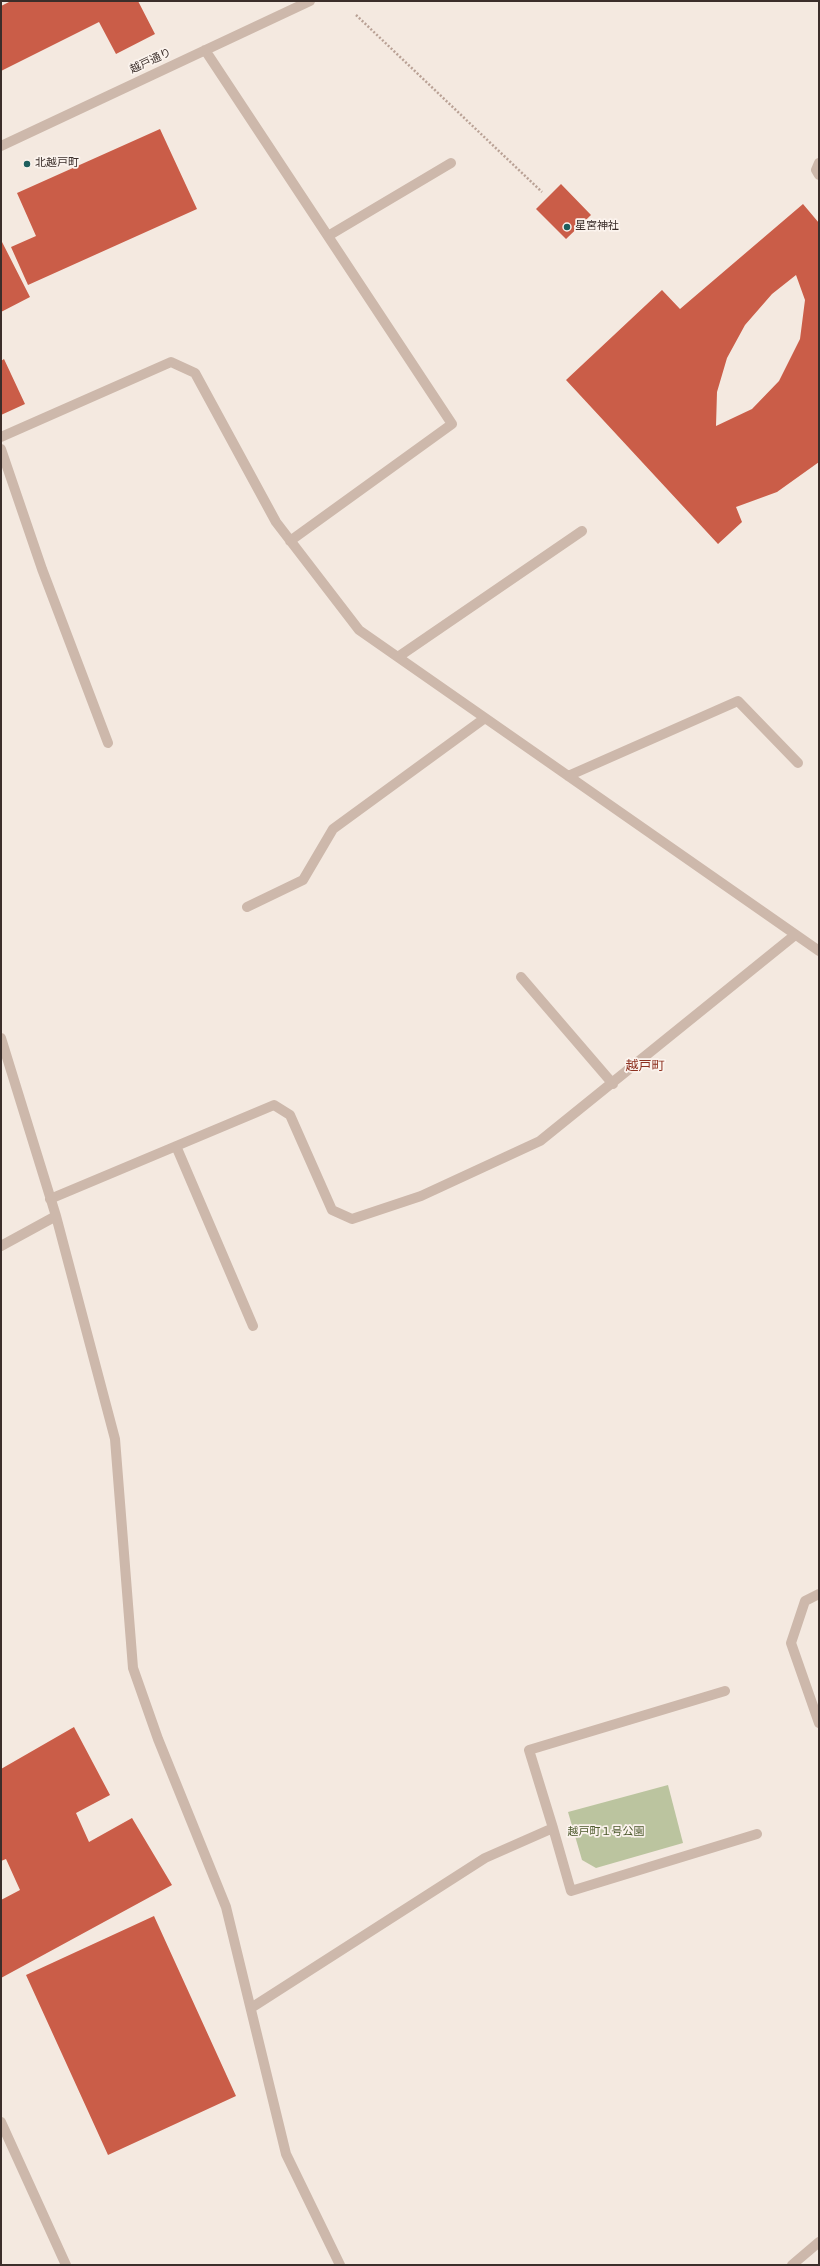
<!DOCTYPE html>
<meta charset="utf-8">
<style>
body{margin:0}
#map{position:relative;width:820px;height:2266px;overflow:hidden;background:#f4e9e0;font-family:Overpass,sans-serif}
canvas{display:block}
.frame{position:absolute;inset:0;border:2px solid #3b2e2a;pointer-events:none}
</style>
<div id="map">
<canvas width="820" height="2266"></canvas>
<div class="frame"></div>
</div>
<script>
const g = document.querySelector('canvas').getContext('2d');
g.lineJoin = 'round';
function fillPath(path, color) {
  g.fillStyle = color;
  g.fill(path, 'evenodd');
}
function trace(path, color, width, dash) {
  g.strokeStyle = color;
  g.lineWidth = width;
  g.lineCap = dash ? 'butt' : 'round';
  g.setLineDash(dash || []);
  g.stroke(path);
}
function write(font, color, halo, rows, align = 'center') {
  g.font = font + ' Overpass,"Noto Sans JP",sans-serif';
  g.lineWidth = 3.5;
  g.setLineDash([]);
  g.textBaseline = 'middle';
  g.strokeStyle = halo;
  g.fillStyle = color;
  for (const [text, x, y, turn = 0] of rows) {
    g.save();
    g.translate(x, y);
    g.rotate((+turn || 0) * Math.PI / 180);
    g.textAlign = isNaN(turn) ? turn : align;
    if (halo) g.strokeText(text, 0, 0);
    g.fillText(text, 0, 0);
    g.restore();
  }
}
fillPath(new Path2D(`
 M 668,1785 L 683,1843 L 596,1868 L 582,1860 L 568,1812 Z`), '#bbc49f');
fillPath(new Path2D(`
 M 11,1 L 138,1 L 155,34 L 116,54 L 99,22 L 1,71 L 1,6 Z
 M 160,129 L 197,209 L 28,285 L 11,247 L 36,236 L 17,193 Z
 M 561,184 L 591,215 L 566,239 L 536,209 Z
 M 803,204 L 819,223 L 819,462 L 777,492 L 736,507 L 742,522 L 718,544 L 566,380 L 662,290 L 680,309 ZM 796,275 L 805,300 L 800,339 L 779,381 L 752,409 L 716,426 L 717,392 L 727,358 L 745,325 L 772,294 Z
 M 1,240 L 30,297 L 1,312 Z
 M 4,359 L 25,404 L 1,415 L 1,361 Z
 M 74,1727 L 110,1795 L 76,1813 L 89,1842 L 132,1818 L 172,1885 L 1,1978 L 1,1900 L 20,1890 L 6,1859 L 1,1861 L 1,1769 Z
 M 154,1916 L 236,2096 L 108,2155 L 26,1975 Z`), '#ca5d48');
trace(new Path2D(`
 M 356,15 L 542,192`), '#b9a195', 2.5, [2, 2]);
trace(new Path2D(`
 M 205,50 L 452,424 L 290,541
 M 1,146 L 310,1
 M 819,163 L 816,170 L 819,175
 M 328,236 L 451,163
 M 1,437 L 171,362 L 195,373 L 276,522 L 359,630 L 819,951
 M 1,449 L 42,569 L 108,743
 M 398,657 L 582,531
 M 568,776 L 738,701 L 798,763
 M 247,907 L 303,880 L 333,829 L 485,718
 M 521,977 L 613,1084
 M 1,1038 L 56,1216 L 115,1439 L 133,1668 L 158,1739 L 226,1907 L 286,2154 L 340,2265
 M 176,1146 L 253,1326
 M 50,1199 L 274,1105 L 290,1115 L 332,1210 L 352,1219 L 421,1196 L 540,1141 L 795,935
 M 1,1246 L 56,1216
 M 819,1594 L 805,1601 L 791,1643 L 819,1723
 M 553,1828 L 529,1750 L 725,1691
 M 251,2008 L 485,1858 L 553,1828 L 571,1891 L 757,1834
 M 1,2122 L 66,2265
 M 792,2265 L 819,2242`), '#cdb8ab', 10);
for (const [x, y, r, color] of [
 [27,164,4,"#1e5e5d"],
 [567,227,4,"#1e5e5d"]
]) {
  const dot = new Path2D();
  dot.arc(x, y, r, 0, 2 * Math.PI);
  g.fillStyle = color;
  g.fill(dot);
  trace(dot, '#fbf3ed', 1.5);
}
write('11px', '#3b2e2a', '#fbf3ed', [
 ["越戸通り",151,62,-25]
]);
write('11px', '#3b2e2a', '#fbf3ed', [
 ["北越戸町",35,164],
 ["星宮神社",575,227]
], 'left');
write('11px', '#4d5a2d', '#fbf3ed', [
 ["越戸町１号公園",606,1833]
]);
write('13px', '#8d3120', '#fbf3ed', [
 ["越戸町",645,1067]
]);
</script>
